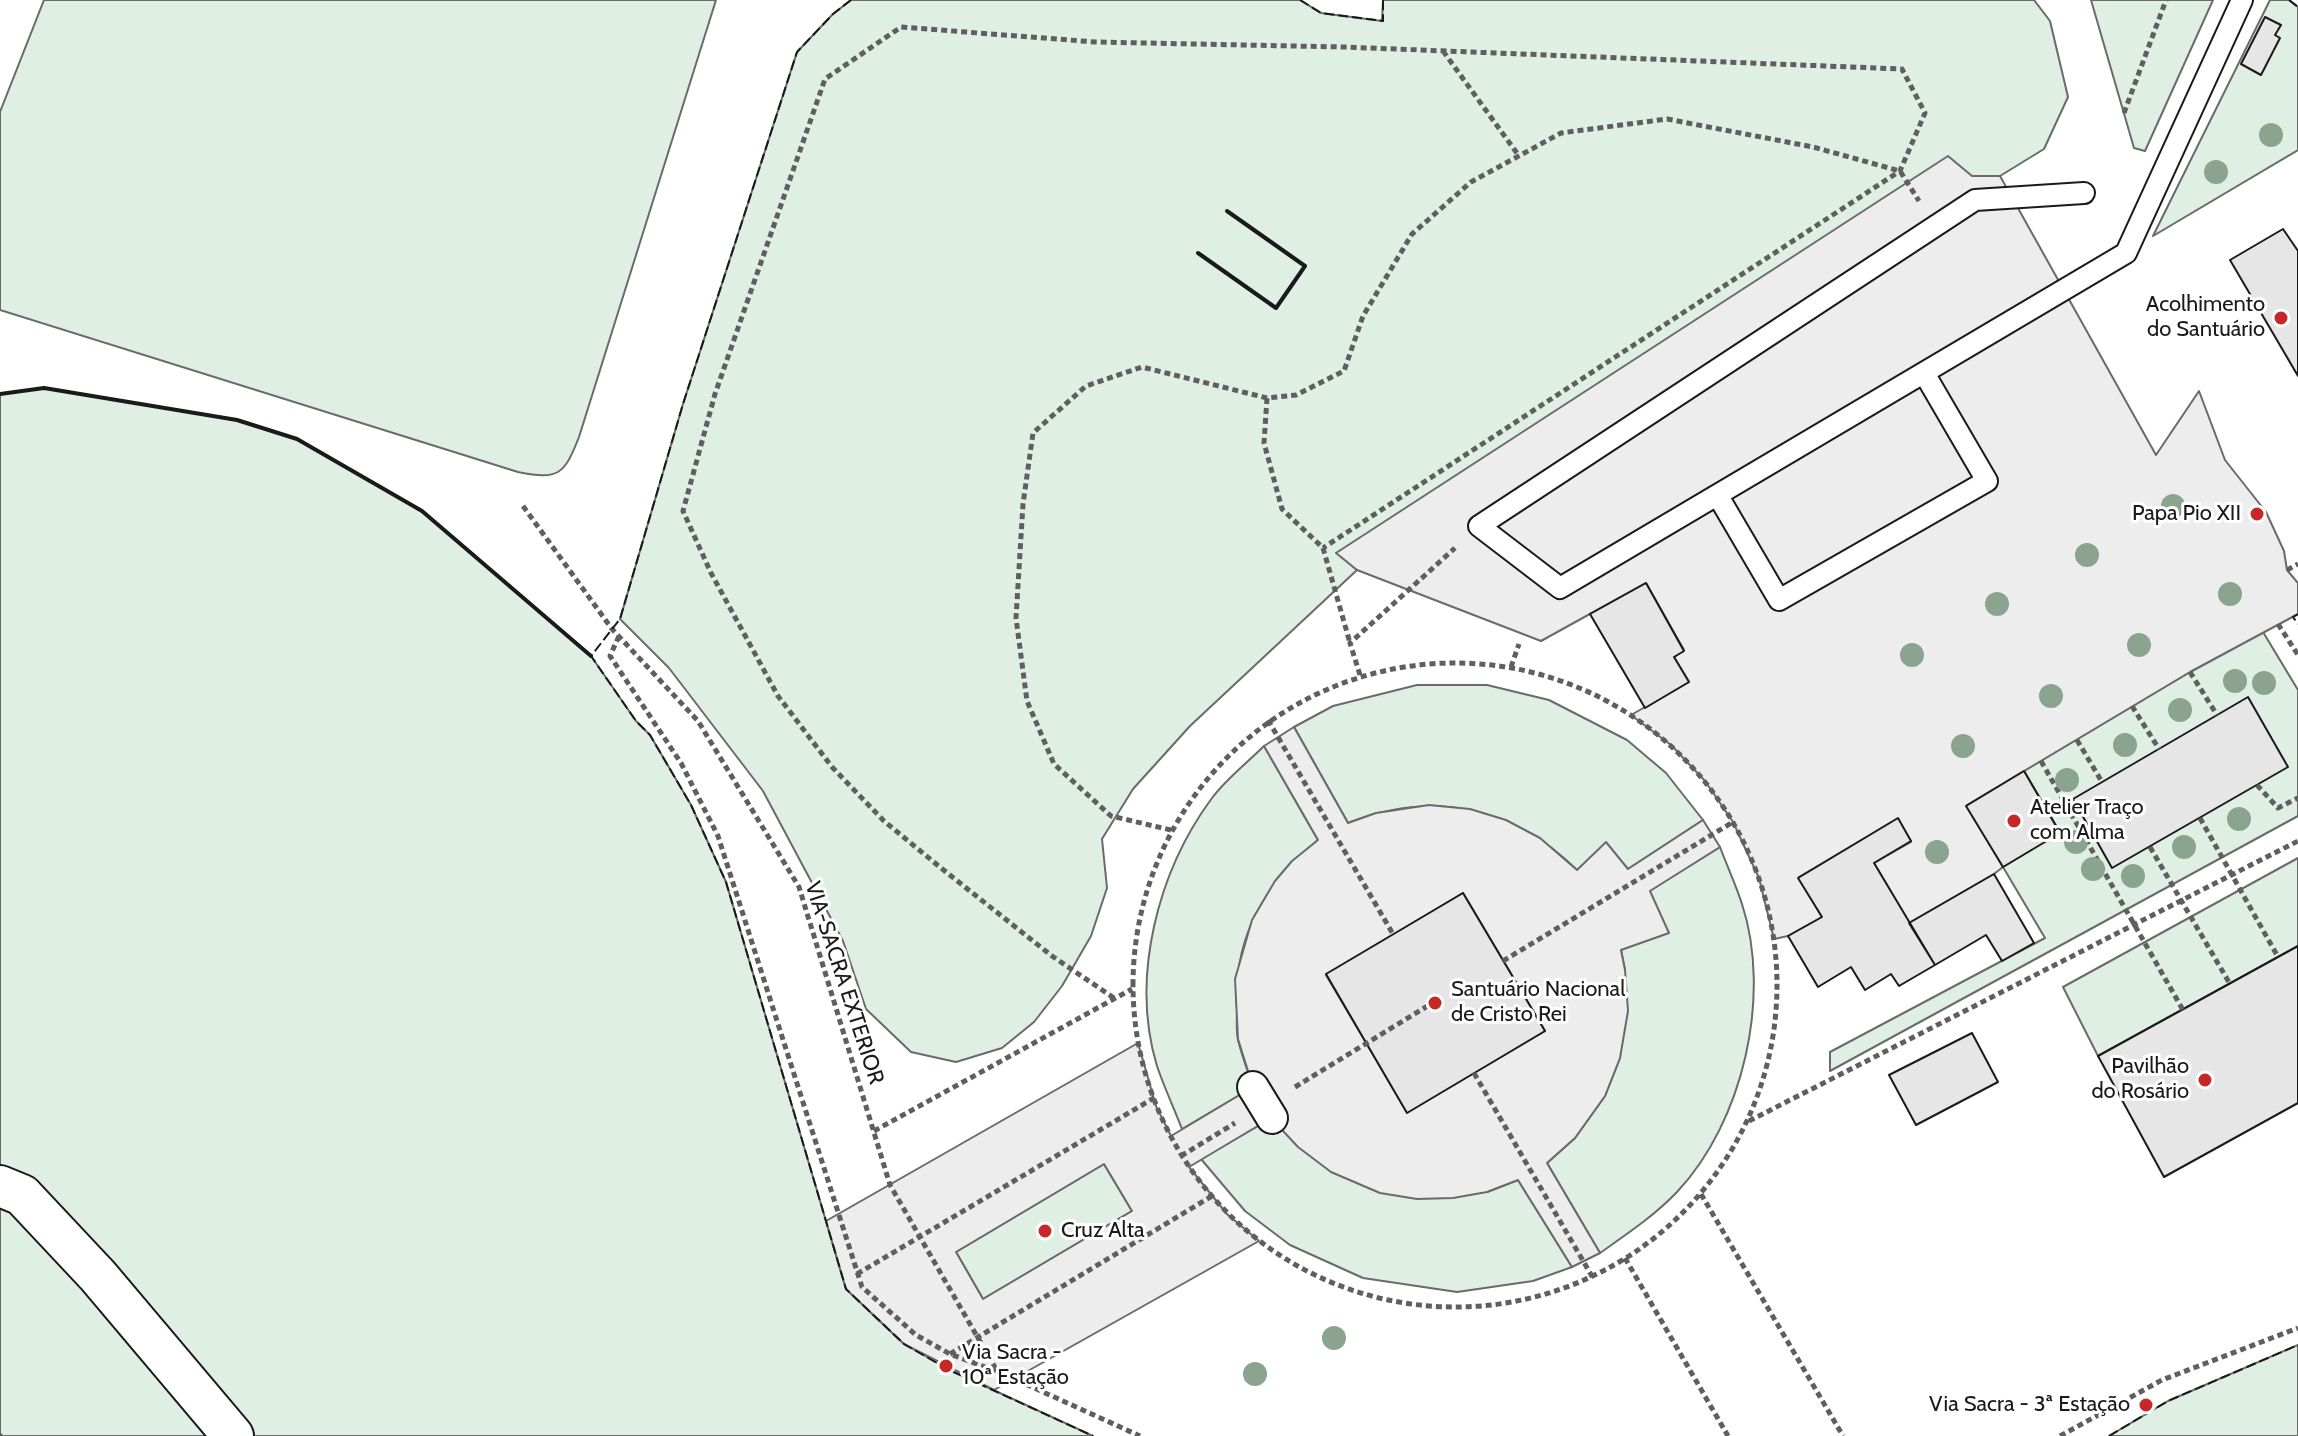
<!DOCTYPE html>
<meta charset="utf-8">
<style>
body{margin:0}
canvas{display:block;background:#fff}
</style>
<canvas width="2298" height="1436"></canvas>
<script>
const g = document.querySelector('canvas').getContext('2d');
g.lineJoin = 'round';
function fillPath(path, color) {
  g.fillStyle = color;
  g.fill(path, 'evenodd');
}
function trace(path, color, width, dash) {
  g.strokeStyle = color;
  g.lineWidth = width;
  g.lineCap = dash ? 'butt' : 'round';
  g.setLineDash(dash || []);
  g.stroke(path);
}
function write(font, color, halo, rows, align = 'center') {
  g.font = font + ' Cabin,sans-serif';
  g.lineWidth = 6;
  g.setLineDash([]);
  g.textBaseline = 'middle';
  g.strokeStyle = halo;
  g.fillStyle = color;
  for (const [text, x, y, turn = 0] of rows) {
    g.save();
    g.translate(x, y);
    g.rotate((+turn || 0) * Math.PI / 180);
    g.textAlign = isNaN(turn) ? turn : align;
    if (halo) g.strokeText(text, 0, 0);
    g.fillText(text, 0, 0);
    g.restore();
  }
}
const green = new Path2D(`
 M 44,0 L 716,0 L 579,437 C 564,475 559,480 518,472 L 0,310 L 0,112 Z
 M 851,0 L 1300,0 L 1321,13 L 1382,21 L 1383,0 L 2034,0 L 2050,21 L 2068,97 L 2044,149 L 2000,176 L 1972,176 L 1337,553 L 1357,570 L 1190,726 L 1133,789 L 1102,839 L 1107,888 L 1091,936 L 1062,986 L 1034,1022 L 1002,1048 L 956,1062 L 911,1052 L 866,1009 L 843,941 L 763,791 L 669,668 L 620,619 L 683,404 L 797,52 L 833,14 Z
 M 2091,0 L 2213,0 L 2145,151 L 2134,148 Z
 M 2270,0 L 2289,0 L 2298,7 L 2298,150 L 2153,236 Z
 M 44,388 L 237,420 L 297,439 L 422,511 L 591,656 L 636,721 L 650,735 L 691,805 L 726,882 L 846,1289 L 904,1344 L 950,1370 L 1093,1436 L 0,1436 L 0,394 Z
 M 2263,632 L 2298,690 L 2298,816 L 1830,1071 L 1830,1052 L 2045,938 L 2003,867 L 2060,832 L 2024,771 L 2190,672 Z
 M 1417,685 L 1487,685 L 1549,700 L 1627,740 L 1666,773 L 1703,820 L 1628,869 L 1577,870 C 1512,806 1433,790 1348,823 L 1294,727 L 1333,706 Z
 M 1264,746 L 1318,840 C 1264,885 1233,937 1237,1010 C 1237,1020 1236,1031 1238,1040 C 1242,1056 1248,1072 1253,1087 L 1182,1129 C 1174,1108 1164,1087 1157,1066 C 1130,977 1158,871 1212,798 C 1226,779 1247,763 1264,746 Z
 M 1720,847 C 1727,866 1736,885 1742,904 C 1772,996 1743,1122 1677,1192 C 1654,1216 1627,1234 1600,1253 L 1547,1163 L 1575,1138 L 1605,1096 L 1620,1058 L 1625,970 L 1621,950 L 1649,891 Z
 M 2298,858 L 2298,946 L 2098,1056 L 2063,987 Z
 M 1272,1118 L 1487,1192 L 1518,1180 L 1572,1267 L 1533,1281 L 1457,1292 L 1363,1278 L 1290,1245 L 1245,1211 L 1201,1159 Z
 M 1104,1164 L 1132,1211 L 983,1299 L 956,1252 Z
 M 2298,1345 L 2298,1436 L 2109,1436 L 2168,1401 Z`);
fillPath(green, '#e0efe3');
trace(green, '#6a6a6a', 2);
const parking = new Path2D(`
 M 1948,156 L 1972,176 L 2000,176 L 2156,455 L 2199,391 L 2225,460 L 2266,512 L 2284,551 L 2287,570 L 2298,583 L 2298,614 L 2190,672 L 1967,805 L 2003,867 L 1994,874 L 1909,923 L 1874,863 L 1911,842 L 1897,819 L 1799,877 L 1822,917 L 1788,936 L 1774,939 L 1759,878 L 1733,822 L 1705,781 L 1671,745 L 1631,715 L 1689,682 L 1674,657 L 1684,650 L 1646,583 L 1541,641 L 1357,570 L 1336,553 Z
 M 1294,727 L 1348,823 L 1376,813 L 1429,805 L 1470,809 L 1506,820 L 1540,838 L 1577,870 L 1606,842 L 1628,869 L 1703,820 L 1720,847 L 1650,891 L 1669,933 L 1621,950 L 1625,970 L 1628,1011 L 1620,1058 L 1605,1096 L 1575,1138 L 1547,1163 L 1600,1253 L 1572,1267 L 1518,1180 L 1487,1192 L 1453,1198 L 1417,1199 L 1380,1193 L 1331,1172 L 1298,1147 L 1271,1118 L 1189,1167 L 1227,1214 L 1259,1241 L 994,1390 L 904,1344 L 846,1289 L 826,1221 L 1138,1043 L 1156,1106 L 1171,1136 L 1253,1087 L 1238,1039 L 1235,979 L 1252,920 L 1275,881 L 1292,861 L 1318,840 L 1264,746 ZM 1463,893 L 1545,1031 L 1407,1112 L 1326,975 ZM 1104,1164 L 1132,1211 L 983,1299 L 956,1252 Z`);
fillPath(parking, '#ededed');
trace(parking, '#6a6a6a', 2);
const building = new Path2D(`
 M 2265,17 L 2281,25 L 2275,35 L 2280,38 L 2261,75 L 2241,64 Z
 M 2283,229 L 2298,251 L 2298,376 L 2230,260 Z
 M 1646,583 L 1684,651 L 1674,657 L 1689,682 L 1645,708 L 1590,614 Z
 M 2248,697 L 2288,767 L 2112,868 L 2073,799 Z
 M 2024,771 L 2060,833 L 2003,867 L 1966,806 Z
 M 1898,818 L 1911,841 L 1874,863 L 1935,965 L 1899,986 L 1891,974 L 1865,990 L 1851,967 L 1818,987 L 1788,936 L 1822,917 L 1798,878 Z
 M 1994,874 L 2034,943 L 2002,961 L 1986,935 L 1935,965 L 1909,923 Z
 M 1463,893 L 1545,1031 L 1407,1113 L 1326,974 Z
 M 2298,946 L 2298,1103 L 2164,1177 L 2098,1056 Z
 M 1972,1033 L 1998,1082 L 1916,1125 L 1889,1075 Z`);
fillPath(building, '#e6e6e6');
trace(building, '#1a1a1a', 2);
const service = new Path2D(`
 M 2084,193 L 1975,200 L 1479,526 L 1560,588 L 2126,253 L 2242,0
 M 1718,496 L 1779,600 L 1987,481 L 1924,373`);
const pedestrian = new Path2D(`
 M 1253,1087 L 1272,1118`);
const minor = new Path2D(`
 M 0,1186 L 22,1195 L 98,1276 L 233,1436`);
trace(service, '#1a1a1a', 24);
trace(pedestrian, '#1a1a1a', 34);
trace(minor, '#1a1a1a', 44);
trace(new Path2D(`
 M 1443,51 L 1519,156
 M 2124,113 L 2166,0
 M 1267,398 L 1264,443 L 1282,509 L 1323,548 L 1350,643
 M 523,506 L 612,629 L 698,721 L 799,887 L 890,1185 L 997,1371 L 1140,1436
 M 2287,570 L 2298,564
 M 2278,624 L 2298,655
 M 619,636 L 610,656 L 681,763 L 718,836 L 862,1287 L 916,1335 L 950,1354 L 996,1371
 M1133 985a322 322 0 1 1 644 0a322 322 0 1 1-644 0Z
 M 1511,667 L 1519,644
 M 2190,672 L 2217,715
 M 1360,675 L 1350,643 L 1455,548
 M 2132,706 L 2159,749
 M 1268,720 L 1393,934
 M 2077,740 L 2102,782
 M 2041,761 L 2183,1010
 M 2257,785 L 2278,808 L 2298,798
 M 2200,818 L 2278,957
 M 1171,830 L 1111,816 L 1054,764 L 1027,701 L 1016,618 L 1023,504 L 1033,433 L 1086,386 L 1142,367 L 1267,398 L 1296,395 L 1344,371 L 1363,316 L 1412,234 L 1471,182 L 1561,133 L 1667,119 L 1813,147 L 1900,171 L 1919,201
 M 2150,847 L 2230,984
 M 1503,961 L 1733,822
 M 1114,998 L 1052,956 L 941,868 L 884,821 L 832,767 L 778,696 L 711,573 L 683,511 L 715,394 L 825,79 L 901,27 L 1095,42 L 1344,47 L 1902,69 L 1925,113 L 1900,171 L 1323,548
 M 1474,1073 L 1593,1278
 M 1295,1087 L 1434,1002
 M 1749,1121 L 2298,841
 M 874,1131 L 1132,989
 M 1181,1156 L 1235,1123
 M 1701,1194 L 1843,1436
 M 1625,1258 L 1728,1436
 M 857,1274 L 1154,1098
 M 950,1354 L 1212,1196
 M 0,1435 L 1,1436
 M 2060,1436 L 2162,1380 L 2298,1328`), '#5f5f5f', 5, [6, 4]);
trace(service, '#fff', 20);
trace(pedestrian, '#fff', 30);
trace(minor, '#fff', 40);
trace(new Path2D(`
 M 851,0 L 833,14 L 797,52 L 683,404 L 620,619 L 591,656 L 636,721 L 650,735 L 691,805 L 726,882 L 846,1289 L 904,1344 L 949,1370 L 1093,1436
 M 1300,0 L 1321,13 L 1383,21 L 1383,0
 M 2289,0 L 2298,7
 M 2298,614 L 2293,617 L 2298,624
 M 2109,1436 L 2168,1401 L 2298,1345`), '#1a1a1a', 2, [10, 4]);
trace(new Path2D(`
 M 1198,253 L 1276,308 L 1305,266 L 1227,211
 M 0,394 L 44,388 L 237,420 L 297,439 L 422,511 L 591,656`), '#1a1a1a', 4);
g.fillStyle = '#8aa48f';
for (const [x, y] of [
 [2271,135],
 [2216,172],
 [2173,506],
 [2087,555],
 [2230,594],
 [1997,604],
 [2139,645],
 [1912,655],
 [2235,681],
 [2264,683],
 [2051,696],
 [2180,710],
 [2125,745],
 [1963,746],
 [2067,780],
 [2239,819],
 [2076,842],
 [2184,847],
 [1937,852],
 [2093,869],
 [2133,876],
 [1334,1338],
 [1255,1374]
]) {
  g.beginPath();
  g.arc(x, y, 12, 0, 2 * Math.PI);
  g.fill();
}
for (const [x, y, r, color] of [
 [2281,318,8,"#c62828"],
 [2257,514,8,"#c62828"],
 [2014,821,8,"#c62828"],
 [1435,1003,8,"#c62828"],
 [2205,1080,8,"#c62828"],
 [1045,1231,8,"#c62828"],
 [946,1366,8,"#c62828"],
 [2146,1405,8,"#c62828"]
]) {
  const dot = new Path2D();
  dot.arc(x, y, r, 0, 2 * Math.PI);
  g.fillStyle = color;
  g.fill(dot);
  trace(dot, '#fff', 3);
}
write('22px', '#1a1a1a', '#fff', [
 ["Acolhimento",2265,305],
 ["do Santuário",2265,330],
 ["Papa Pio XII",2241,514],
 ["Atelier Traço",2030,808,"left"],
 ["com Alma",2030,833,"left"],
 ["Santuário Nacional",1451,990,"left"],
 ["de Cristo Rei",1451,1015,"left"],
 ["Pavilhão",2189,1067],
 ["do Rosário",2189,1092],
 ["Cruz Alta",1061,1231,"left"],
 ["Via Sacra -",962,1353,"left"],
 ["10ª Estação",962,1378,"left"],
 ["Via Sacra - 3ª Estação",2130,1405]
], 'right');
write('22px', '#1a1a1a', '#fff', [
 ["VIA-SACRA EXTERIOR",844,983,72]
]);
</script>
